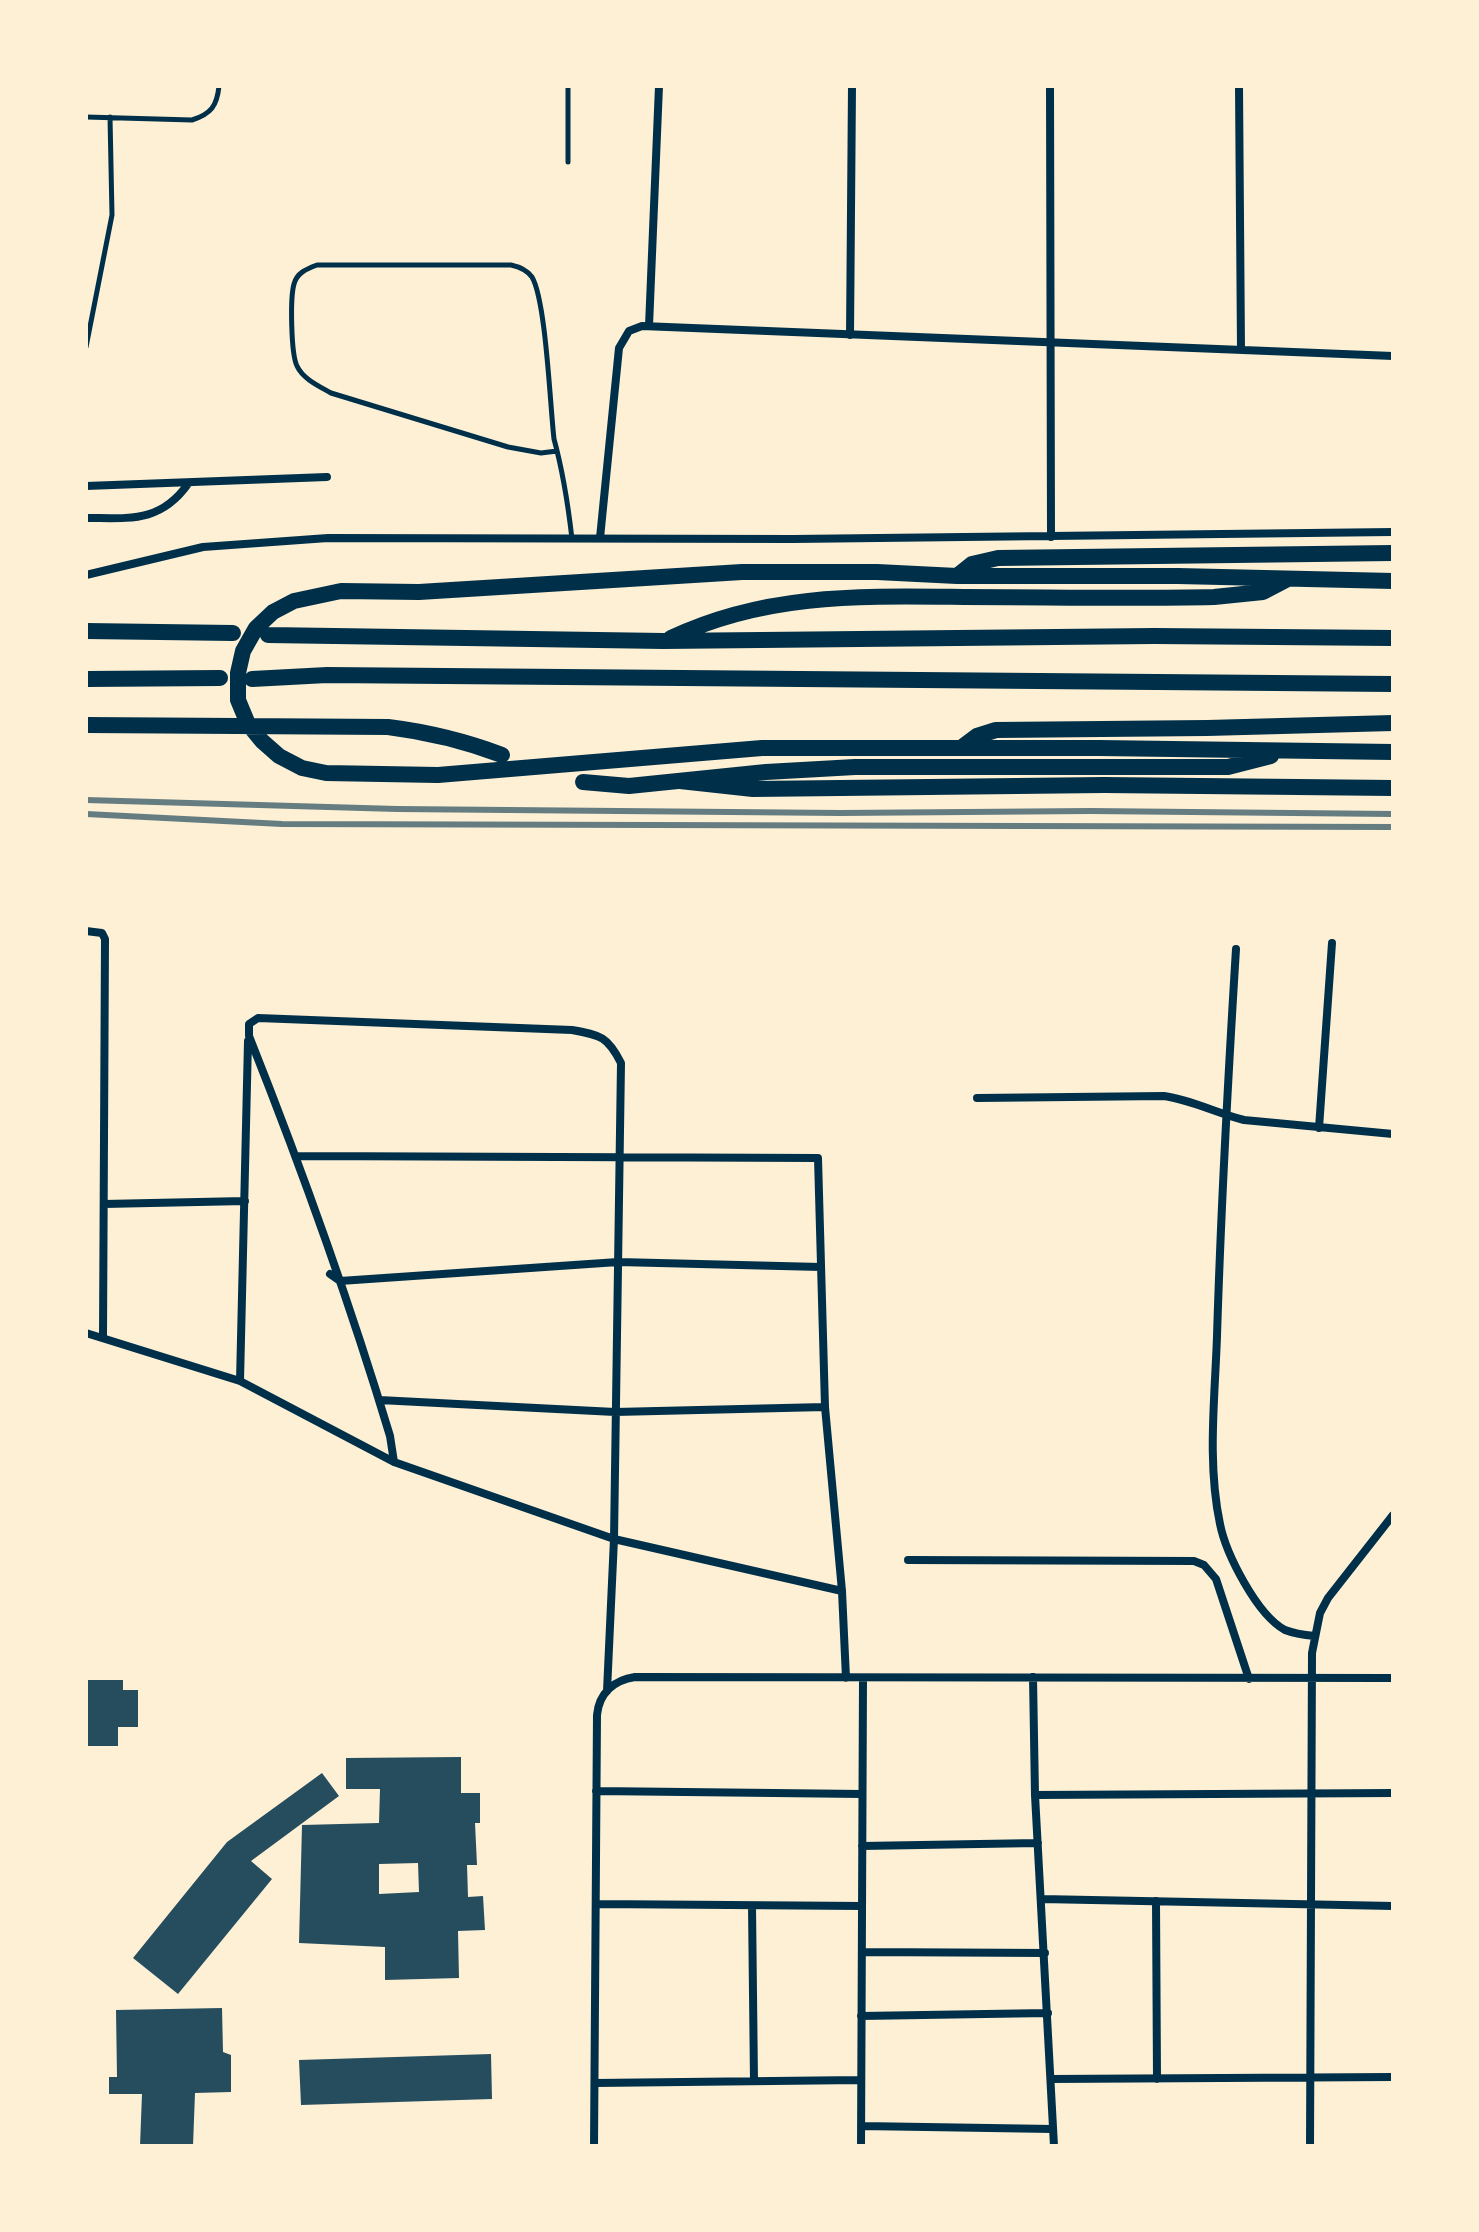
<!DOCTYPE html>
<style>
body{margin:0}
#map{position:relative;width:1479px;height:2232px;overflow:hidden;background:#fdf0d5;font-family:"Source Sans 3",sans-serif}
canvas{display:block}
.frame{position:absolute;inset:0;border:88px solid #fdf0d5;pointer-events:none}
</style>
<div id="map">
<canvas width="1479" height="2232"></canvas>
<div class="frame"></div>
</div>
<script>
const g = document.querySelector('canvas').getContext('2d');
g.lineJoin = 'round';
function fillPath(path, color) {
  g.fillStyle = color;
  g.fill(path, 'evenodd');
}
function trace(path, color, width, dash) {
  g.strokeStyle = color;
  g.lineWidth = width;
  g.lineCap = dash ? 'butt' : 'round';
  g.setLineDash(dash || []);
  g.stroke(path);
}
fillPath(new Path2D(`
 M 86,1680 L 123,1680 L 123,1690 L 138,1690 L 138,1727 L 118,1727 L 118,1746 L 86,1746 Z
 M 461,1757 L 461,1793 L 480,1793 L 480,1823 L 475,1823 L 477,1865 L 467,1865 L 468,1897 L 483,1896 L 485,1930 L 458,1931 L 459,1978 L 385,1980 L 385,1947 L 299,1943 L 302,1825 L 379,1823 L 380,1789 L 346,1789 L 346,1758 ZM 418,1863 L 419,1892 L 379,1894 L 379,1864 Z
 M 322,1773 L 339,1796 L 251,1861 L 272,1879 L 178,1994 L 133,1958 L 227,1842 Z
 M 222,2008 L 223,2052 L 231,2055 L 231,2092 L 195,2093 L 193,2146 L 140,2146 L 142,2094 L 109,2094 L 109,2077 L 117,2077 L 116,2010 Z
 M 491,2054 L 492,2099 L 301,2105 L 299,2060 Z`), '#264d5e');
trace(new Path2D(`
 M 86,117 L 192,120 C 211,114 217,106 219,86
 M 568,162 L 568,86
 M 86,347 L 112,215 L 110,117
 M 557,451 L 541,453 L 508,447 L 331,393 C 319,386 303,379 297,366 C 291,354 290,298 294,284 C 297,273 306,269 317,265 L 511,265 C 520,267 527,270 532,277 C 546,301 550,405 554,439 C 563,472 568,504 572,539`), '#003049', 5);
trace(new Path2D(`
 M 1050,86 L 1051,537
 M 1239,86 L 1241,350
 M 649,326 L 659,86
 M 850,335 L 852,86
 M 86,486 L 327,477
 M 86,518 C 130,518 160,523 188,484
 M 600,538 L 619,348 L 629,331 L 642,326 L 1393,356
 M 86,575 L 203,547 L 328,538 L 793,539 L 1393,532
 M 86,931 L 102,933 L 105,939 L 103,1337
 M 1236,949 C 1228,1078 1221,1207 1217,1336 C 1215,1397 1207,1463 1220,1524 C 1226,1554 1257,1615 1285,1630 C 1295,1634 1304,1635 1315,1636
 M 977,1098 L 1164,1096 C 1192,1100 1216,1113 1244,1120 L 1393,1134
 M 1319,1128 L 1332,943
 M 297,1156 L 818,1158 L 825,1407 L 842,1591 L 846,1678
 M 104,1204 L 245,1201
 M 330,1274 L 340,1281 L 618,1262 L 821,1267
 M 86,1333 L 240,1381 L 394,1462 L 614,1539 L 842,1591
 M 240,1381 L 248,1041
 M 379,1400 L 615,1412 L 825,1407
 M 394,1462 L 390,1436 C 349,1300 301,1167 249,1036 L 249,1024 L 258,1018 L 572,1030 C 601,1035 608,1037 621,1063 L 614,1539 L 607,1691
 M 908,1560 L 1194,1561 L 1204,1565 L 1216,1579 L 1249,1679
 M 1033,1677 L 1035,1795 L 1054,2146
 M 596,1791 L 862,1794
 M 1035,1795 L 1393,1793
 M 862,1846 L 1038,1843
 M 1041,1899 L 1393,1906
 M 1156,1901 L 1157,2079
 M 596,1904 L 862,1906
 M 752,1906 L 754,2081
 M 862,1952 L 1045,1953
 M 861,2016 L 1048,2013
 M 1051,2079 L 1393,2077
 M 595,2083 L 861,2080
 M 861,2126 L 1053,2129
 M 594,2146 L 597,1715 C 599,1693 614,1680 635,1677 L 1393,1678
 M 861,2146 L 863,1679
 M 1310,2146 L 1312,1653 L 1320,1613 L 1328,1598 L 1393,1515`), '#003049', 8);
trace(new Path2D(`
 M 957,576 L 972,564 L 998,558 L 1393,553
 M 1393,581 L 1178,576 L 957,576 L 877,572 L 742,572 L 419,592 L 341,591 L 294,601 L 273,612 L 256,628 L 243,651 L 238,673 L 238,700 L 248,724 L 262,741 L 279,756 L 302,768 L 326,773 L 438,775 L 762,748 L 1099,748 L 1393,752
 M 86,631 L 233,633
 M 268,635 L 663,641 L 1154,636 L 1393,638
 M 671,638 C 766,593 861,596 964,597 C 1047,597 1131,599 1214,597 L 1263,592 L 1286,580
 M 86,679 L 220,678
 M 252,679 L 327,675 L 1393,684
 M 86,725 L 388,727 C 428,732 465,741 502,755
 M 961,748 L 977,736 L 996,730 L 1207,728 L 1393,723
 M 680,781 L 753,789 L 1104,785 L 1393,788
 M 583,782 L 629,786 L 766,772 L 855,767 L 1228,767 L 1271,756`), '#003049', 16);
trace(new Path2D(`
 M 86,800 L 397,809 L 841,813 L 1090,811 L 1393,814
 M 86,814 L 282,824 L 1393,827`), '#657d81', 6);
</script>
